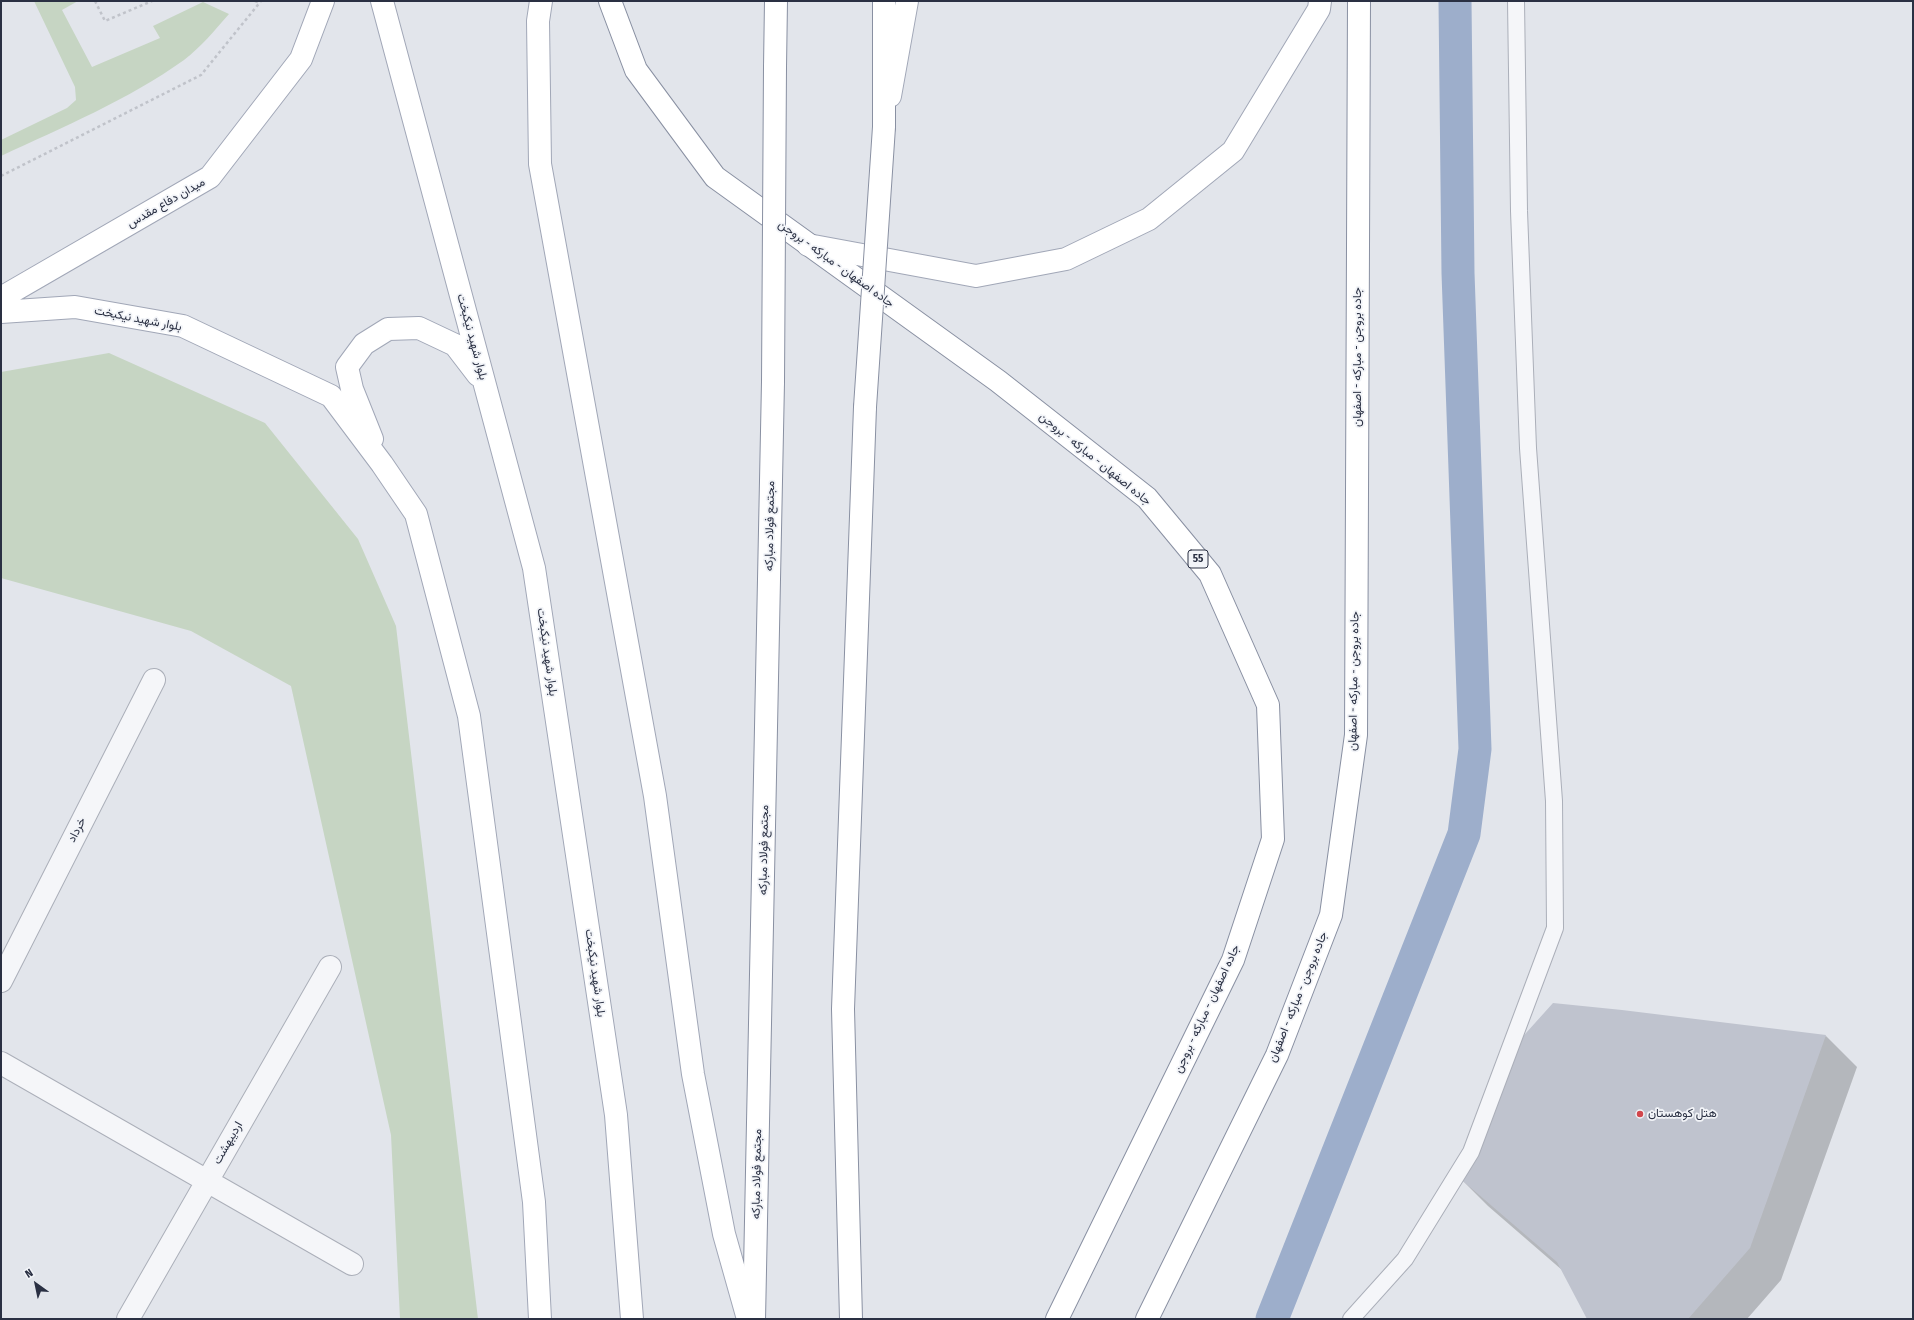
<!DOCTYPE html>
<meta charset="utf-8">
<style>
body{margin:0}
#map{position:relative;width:1914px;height:1320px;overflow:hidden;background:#e2e5eb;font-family:"Fira Sans Condensed",sans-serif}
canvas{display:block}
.frame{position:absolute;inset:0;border:2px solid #2a3043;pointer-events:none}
.north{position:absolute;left:16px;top:1264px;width:40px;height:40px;-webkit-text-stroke:3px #f2f4f8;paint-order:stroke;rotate:327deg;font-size:11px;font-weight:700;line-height:16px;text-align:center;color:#2a3043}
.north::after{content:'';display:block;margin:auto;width:14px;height:18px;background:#2a3043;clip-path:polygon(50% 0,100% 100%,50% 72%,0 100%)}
</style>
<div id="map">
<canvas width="1914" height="1320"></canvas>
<div class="frame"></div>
<div class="north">N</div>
</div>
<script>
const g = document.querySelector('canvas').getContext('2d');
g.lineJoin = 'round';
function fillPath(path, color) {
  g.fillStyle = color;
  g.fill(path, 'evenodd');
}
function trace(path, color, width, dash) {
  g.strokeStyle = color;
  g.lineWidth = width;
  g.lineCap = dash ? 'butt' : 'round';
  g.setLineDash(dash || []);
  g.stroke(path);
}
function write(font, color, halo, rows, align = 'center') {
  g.font = font + ' "Fira Sans Condensed",Vazirmatn,sans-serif';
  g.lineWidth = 3.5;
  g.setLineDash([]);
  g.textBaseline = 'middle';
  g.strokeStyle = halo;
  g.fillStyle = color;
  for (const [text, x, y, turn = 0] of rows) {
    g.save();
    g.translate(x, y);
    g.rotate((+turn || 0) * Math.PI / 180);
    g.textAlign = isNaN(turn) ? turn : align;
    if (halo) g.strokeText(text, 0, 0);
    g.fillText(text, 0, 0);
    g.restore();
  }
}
fillPath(new Path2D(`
 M 34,1 L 78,1 L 62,10 L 92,67 L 160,38 L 153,26 L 203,2 L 229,14 C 215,30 201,47 184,60 C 128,100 63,127 1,156 L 1,140 L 67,108 L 76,100 L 75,87 Z
 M 109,353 L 265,423 L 358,539 L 396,626 L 478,1319 L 400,1319 L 391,1135 L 291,686 L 191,631 L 1,578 L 1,372 Z`), '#c6d5c3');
fillPath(new Path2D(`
 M 1826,1036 L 1857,1067 L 1781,1280 L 1747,1319 L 1588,1319 L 1562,1270 L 1488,1206 L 1457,1175 Z`), '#0003');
trace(new Path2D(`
 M 1272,1319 L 1464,834 L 1475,749 L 1458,273 L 1455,1`), '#9daecb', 33);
fillPath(new Path2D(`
 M 1553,1003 L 1622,1010 L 1826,1035 L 1750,1248 L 1688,1319 L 1587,1319 L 1557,1262 L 1456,1175 L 1508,1053 Z`), '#bfc3ce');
const service = new Path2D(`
 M 1351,1319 L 1405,1259 L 1471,1152 L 1555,928 L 1554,801 L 1528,448 L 1519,211 L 1516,1`);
const minor = new Path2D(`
 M 1,981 L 154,680
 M 1,1063 L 352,1264
 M 128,1319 L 330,967`);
const primary = new Path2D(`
 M 382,1 L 534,568 L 616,1115 L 632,1319
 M 541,1 L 538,21 L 540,164 L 655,796 L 693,1074 L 724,1234 L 748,1319
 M 890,96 L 907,1
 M 808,245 L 976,276 L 1066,259 L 1149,219 L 1233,151 L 1319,9 L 1320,1
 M 1,298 L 210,177 L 301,59 L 323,1
 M 1,312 L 75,307 L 183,326 L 331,396 L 382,464 L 416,514 L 469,716 L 534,1202 L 540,1319
 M 372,439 L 352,389 L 347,367 L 364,344 L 388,329 L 419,328 L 455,345 L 478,375`);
const trunk = new Path2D(`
 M 610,1 L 636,70 L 715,177 L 998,381 L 1147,498 L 1210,574 L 1268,705 L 1273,839 L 1233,960 L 1057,1319
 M 775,67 L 776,1
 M 884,127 L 884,1
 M 754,1319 L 773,382
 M 851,1319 L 843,1009 L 865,407
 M 1147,1319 L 1277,1055 L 1331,915 L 1356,735 L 1359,1`);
trace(service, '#abafb9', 18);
trace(minor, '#abafb9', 24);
trace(primary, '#a1a7b7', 24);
trace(trunk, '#8990a2', 24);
trace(new Path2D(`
 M 95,1 L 105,21 L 152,1
 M 255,1 L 260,3
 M 1,176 L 201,75 L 261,1`), '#c0c3ca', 2.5, [3, 3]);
trace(service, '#f5f6f9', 16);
trace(minor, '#f5f6f9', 22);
trace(primary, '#fff', 22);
trace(trunk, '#fff', 22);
const trunkBridge = new Path2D(`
 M 773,382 L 775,67
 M 865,407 L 884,127`);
trace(trunkBridge, '#8990a2', 24, []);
trace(trunkBridge, '#fff', 22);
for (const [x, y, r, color] of [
 [1640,1114,4,"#d1464c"]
]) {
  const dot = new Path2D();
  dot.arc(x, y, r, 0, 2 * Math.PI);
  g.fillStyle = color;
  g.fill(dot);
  trace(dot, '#f2f4f8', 1.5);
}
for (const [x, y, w] of [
 [1198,559,20]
]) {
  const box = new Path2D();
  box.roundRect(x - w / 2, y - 9, w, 18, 3);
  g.fillStyle = '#f2f4f8';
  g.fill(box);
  trace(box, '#2a3043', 1);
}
write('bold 11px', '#2a3043', null, [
 ["55",1198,559]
]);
write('12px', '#2a3043', '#f2f4f8', [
 ["میدان دفاع مقدس",166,203,-30],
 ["جاده اصفهان - مبارکه - بروجن",836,264,36],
 ["بلوار شهید نیکبخت",138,319,11],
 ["بلوار شهید نیکبخت",472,337,75],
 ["جاده بروجن - مبارکه - اصفهان",1358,357,-90],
 ["جاده اصفهان - مبارکه - بروجن",1095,459,39],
 ["مجتمع فولاد مبارکه",770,526,-89],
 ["بلوار شهید نیکبخت",547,652,82],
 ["جاده بروجن - مبارکه - اصفهان",1354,681,-89],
 ["خرداد",77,830,-63],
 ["مجتمع فولاد مبارکه",764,850,-89],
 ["بلوار شهید نیکبخت",595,973,82],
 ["جاده بروجن - مبارکه - اصفهان",1298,997,-68],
 ["جاده اصفهان - مبارکه - بروجن",1207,1009,-65],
 ["اردیبهشت",228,1143,-60],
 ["مجتمع فولاد مبارکه",757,1174,-89]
]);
write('12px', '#2a3043', '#f2f4f8', [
 ["هتل کوهستان",1648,1114]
], 'left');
</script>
